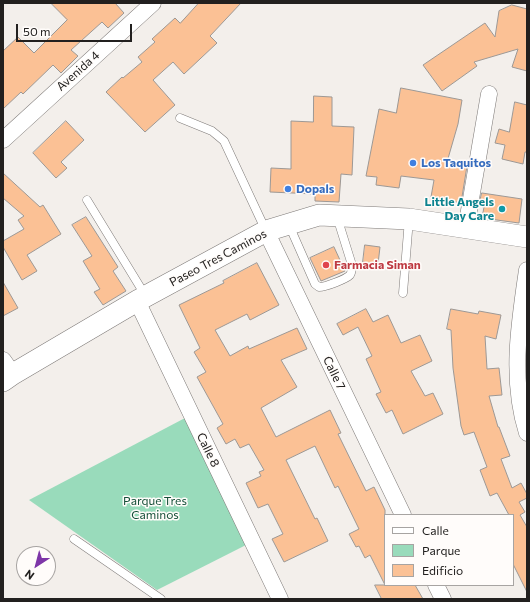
<!DOCTYPE html>
<style>
body{margin:0}
#map{position:relative;width:530px;height:602px;overflow:hidden;background:#f3efeb;font-family:Commissioner,sans-serif}
canvas{display:block}
.frame{position:absolute;inset:0;border:4px solid #22201f;pointer-events:none}
.legend{position:absolute;left:384px;top:514px;width:130px;height:72px;box-sizing:border-box;background:#fffcfa;border:1px solid #a7a4a2;margin:0;padding:5px 7px;list-style:none;font-size:12px;color:#22201f}
.legend li{display:flex;align-items:center;gap:8px;height:20px}
.legend b{width:20px;border:1px solid #a7a4a2}
.north{position:absolute;left:16px;top:546px;width:40px;height:40px;box-sizing:border-box;background:#fffcfa;border:1px solid #a7a4a2;border-radius:50%;rotate:216deg;font-size:11px;font-weight:700;line-height:16px;text-align:center;color:#22201f}
.north::after{content:'';display:block;margin:auto;width:14px;height:18px;background:#7e36a8;clip-path:polygon(50% 0,100% 100%,50% 72%,0 100%)}
.scale{position:absolute;left:16px;top:24px;width:116px;height:18px;box-sizing:border-box;border:2px solid #22201f;border-top:0;padding-left:5px;font-size:12px;line-height:14px;white-space:nowrap;color:#22201f;-webkit-text-stroke:3px #fffcfa;paint-order:stroke}
</style>
<div id="map">
<canvas width="530" height="602"></canvas>
<div class="frame"></div>
<ul class="legend">
<li><b style="height:5px;background:#fff"></b>Calle</li>
<li><b style="height:11px;background:#99dbbb"></b>Parque</li>
<li><b style="height:11px;background:#fbc195"></b>Edificio</li>
</ul>
<div class="north">N</div>
<div class="scale">50 m</div>
</div>
<script>
const g = document.querySelector('canvas').getContext('2d');
g.lineJoin = 'round';
function fillPath(path, color) {
  g.fillStyle = color;
  g.fill(path, 'evenodd');
}
function trace(path, color, width, dash) {
  g.strokeStyle = color;
  g.lineWidth = width;
  g.lineCap = dash ? 'butt' : 'round';
  g.setLineDash(dash || []);
  g.stroke(path);
}
function write(font, color, halo, rows, align = 'center') {
  g.font = font + ' Commissioner,sans-serif';
  g.lineWidth = 3;
  g.setLineDash([]);
  g.textBaseline = 'middle';
  g.strokeStyle = halo;
  g.fillStyle = color;
  for (const [text, x, y, turn = 0] of rows) {
    g.save();
    g.translate(x, y);
    g.rotate((+turn || 0) * Math.PI / 180);
    g.textAlign = isNaN(turn) ? turn : align;
    if (halo) g.strokeText(text, 0, 0);
    g.fillText(text, 0, 0);
    g.restore();
  }
}
fillPath(new Path2D(`
 M 185,418 L 246,545 L 157,590 L 29,500 Z`), '#99dbbb');
const building = new Path2D(`
 M 51,3 L 115,3 L 124,13 L 108,28 L 102,22 L 71,50 L 78,56 L 61,73 L 53,65 L 23,94 L 21,92 L 3,109 L 3,51 L 18,37 L 34,53 L 67,20 Z
 M 199,3 L 241,3 L 210,36 L 217,43 L 184,74 L 173,62 L 153,80 L 175,105 L 145,132 L 106,92 L 122,77 L 123,78 L 142,62 L 138,57 L 155,42 L 152,39 L 175,18 L 180,23 Z
 M 512,5 L 527,9 L 527,71 L 512,67 L 518,49 L 474,62 L 477,66 L 442,91 L 423,65 L 485,23 L 495,37 L 499,11 Z
 M 401,88 L 462,100 L 458,124 L 447,162 L 467,166 L 461,203 L 431,197 L 434,180 L 401,176 L 399,188 L 376,185 L 377,177 L 366,176 L 379,109 L 396,113 Z
 M 314,96 L 332,97 L 332,126 L 354,127 L 352,175 L 341,174 L 339,202 L 315,201 L 315,194 L 270,192 L 271,168 L 291,169 L 291,121 L 313,122 Z
 M 515,102 L 527,105 L 527,152 L 525,152 L 523,164 L 502,159 L 505,145 L 495,143 L 499,129 L 509,132 Z
 M 66,121 L 84,140 L 61,162 L 67,168 L 56,178 L 33,153 Z
 M 3,173 L 40,207 L 43,205 L 61,234 L 27,255 L 37,271 L 22,280 L 3,247 L 3,241 L 24,229 L 18,220 L 24,216 L 3,198 Z
 M 482,193 L 522,199 L 519,223 L 482,218 L 484,207 L 479,206 Z
 M 86,217 L 118,267 L 113,271 L 126,291 L 103,305 L 94,292 L 100,289 L 83,261 L 92,256 L 72,225 Z
 M 365,245 L 380,247 L 378,264 L 363,262 Z
 M 334,247 L 345,271 L 321,281 L 310,258 Z
 M 257,263 L 279,305 L 250,320 L 247,314 L 215,330 L 230,356 L 248,346 L 249,349 L 297,328 L 307,349 L 281,360 L 297,387 L 261,408 L 276,437 L 330,410 L 341,433 L 338,434 L 366,491 L 374,487 L 385,510 L 385,585 L 370,555 L 365,558 L 359,546 L 356,547 L 349,534 L 359,529 L 338,486 L 335,488 L 315,446 L 286,460 L 315,519 L 317,518 L 328,541 L 284,562 L 272,539 L 283,534 L 268,504 L 258,508 L 246,483 L 261,476 L 259,472 L 264,470 L 249,444 L 240,448 L 235,439 L 226,444 L 217,428 L 223,424 L 197,377 L 206,372 L 194,352 L 200,348 L 179,305 L 224,283 L 223,281 Z
 M 3,282 L 18,308 L 3,316 Z
 M 366,309 L 373,322 L 388,315 L 401,343 L 420,335 L 432,361 L 411,371 L 425,396 L 433,393 L 443,414 L 403,434 L 392,410 L 386,413 L 376,394 L 381,392 L 366,359 L 372,356 L 358,327 L 343,335 L 337,324 Z
 M 451,309 L 478,314 L 479,311 L 501,315 L 496,339 L 485,336 L 487,369 L 499,368 L 502,395 L 489,396 L 498,427 L 499,427 L 510,456 L 501,459 L 512,488 L 521,483 L 527,494 L 527,498 L 519,502 L 525,512 L 520,515 L 527,527 L 527,592 L 513,564 L 513,515 L 509,515 L 497,493 L 490,496 L 480,470 L 487,467 L 474,432 L 464,435 L 461,426 L 453,368 L 451,330 L 447,329 Z
 M 375,585 L 415,585 L 423,599 L 382,599 Z`);
fillPath(building, '#fbc195');
trace(building, '#9c9895', 1);
const service = new Path2D(`
 M 180,118 L 212,131 L 224,141 L 266,231
 M 87,200 L 145,295
 M 289,225 L 315,284 L 319,287 C 326,287 346,279 350,275 C 352,272 352,269 352,265 L 337,217
 M 403,293 L 409,219
 M 74,539 L 161,599`);
const minor = new Path2D(`
 M 3,140 L 153,3
 M 466,228 L 489,94
 M 266,231 L 403,515
 M 527,270 C 519,324 510,380 527,433
 M 137,301 L 280,599
 M 3,360 L 13,374
 M 436,585 L 443,599`);
const tertiary = new Path2D(`
 M 3,381 L 13,374 L 137,301 L 266,231 L 319,215 L 409,219 L 527,237`);
trace(service, '#7e7a78', 9);
trace(minor, '#7e7a78', 17);
trace(tertiary, '#7e7a78', 22);
trace(service, '#fff', 8);
trace(minor, '#fff', 16);
trace(tertiary, '#fff', 21);
for (const [x, y, r, color] of [
 [413,163,4,"#3f7fe0"],
 [288,189,4,"#3f7fe0"],
 [502,209,4,"#0f9aa8"],
 [326,265,4,"#e0444e"]
]) {
  const dot = new Path2D();
  dot.arc(x, y, r, 0, 2 * Math.PI);
  g.fillStyle = color;
  g.fill(dot);
  trace(dot, '#fffcfa', 1.5);
}
write('12px', '#22201f', '#fffcfa', [
 ["Avenida 4",78,71,-42],
 ["Paseo Tres Caminos",218,258,-28],
 ["Calle 7",334,373,64],
 ["Calle 8",208,450,64]
]);
write('bold 12px', '#366cbe', '#fffcfa', [
 ["Los Taquitos",421,163],
 ["Dopals",296,189]
], 'left');
write('bold 12px', '#0d838f', '#fffcfa', [
 ["Little Angels",494,202],
 ["Day Care",494,216]
], 'right');
write('bold 12px', '#be3a42', '#fffcfa', [
 ["Farmacia Siman",334,265]
], 'left');
write('12px', '#154f38', '#fffcfa', [
 ["Parque Tres",155,501],
 ["Caminos",155,515]
]);
</script>
